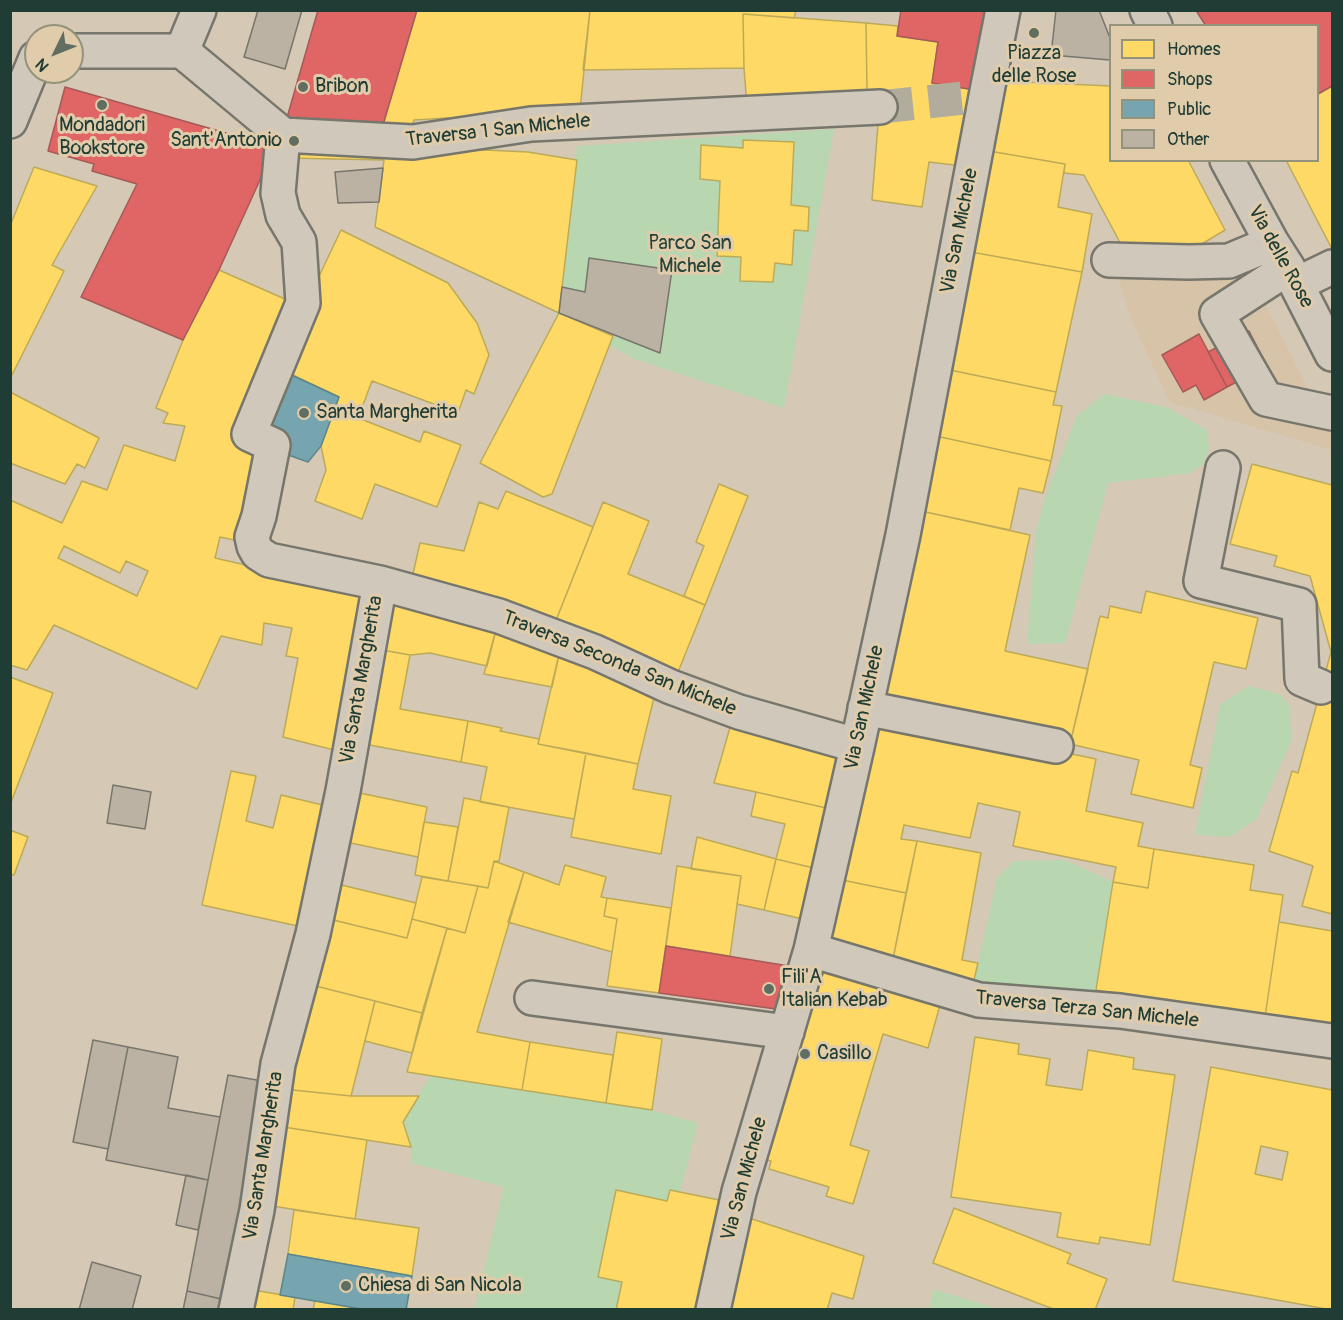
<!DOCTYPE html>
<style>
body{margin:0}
#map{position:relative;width:1343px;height:1320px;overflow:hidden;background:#d5c8b5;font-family:Pangolin,sans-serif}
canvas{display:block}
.frame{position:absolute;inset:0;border:12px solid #1f3d34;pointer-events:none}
.legend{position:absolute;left:1109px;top:24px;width:210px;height:138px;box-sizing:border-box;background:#e0ccab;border:2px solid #93937b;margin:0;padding:8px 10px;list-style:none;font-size:18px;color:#1f3d34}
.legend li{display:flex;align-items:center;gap:12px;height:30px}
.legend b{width:30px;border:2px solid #93937b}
.north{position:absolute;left:24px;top:24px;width:60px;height:60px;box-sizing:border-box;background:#e0ccab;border:2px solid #93937b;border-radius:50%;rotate:227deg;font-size:16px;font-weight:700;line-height:24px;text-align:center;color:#1f3d34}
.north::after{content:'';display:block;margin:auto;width:21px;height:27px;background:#5f6e61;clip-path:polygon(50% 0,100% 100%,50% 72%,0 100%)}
</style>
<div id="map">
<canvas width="1343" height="1320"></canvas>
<div class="frame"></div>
<ul class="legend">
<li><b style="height:16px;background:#ffd966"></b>Homes</li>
<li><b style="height:16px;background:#e06666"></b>Shops</li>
<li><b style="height:16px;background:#76a5af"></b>Public</li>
<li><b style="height:16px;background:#bcb2a3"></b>Other</li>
</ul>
<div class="north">N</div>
</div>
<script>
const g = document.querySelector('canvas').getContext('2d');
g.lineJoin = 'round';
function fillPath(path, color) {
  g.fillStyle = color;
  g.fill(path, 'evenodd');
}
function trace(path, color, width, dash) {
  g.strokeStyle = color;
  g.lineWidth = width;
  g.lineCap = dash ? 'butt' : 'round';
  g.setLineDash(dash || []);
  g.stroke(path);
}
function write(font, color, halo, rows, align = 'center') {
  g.font = font + ' Pangolin,sans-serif';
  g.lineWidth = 6;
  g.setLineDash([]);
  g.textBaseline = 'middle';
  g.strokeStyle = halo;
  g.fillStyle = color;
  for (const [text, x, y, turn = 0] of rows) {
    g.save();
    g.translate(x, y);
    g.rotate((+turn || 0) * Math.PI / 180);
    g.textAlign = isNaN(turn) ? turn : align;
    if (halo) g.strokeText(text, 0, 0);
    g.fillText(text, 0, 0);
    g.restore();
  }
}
fillPath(new Path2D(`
 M 1117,272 L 1253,281 L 1332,435 L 1332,450 L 1170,402 L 1131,319 Z`), '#d6c3a8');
fillPath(new Path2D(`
 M 834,129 L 784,408 L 634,359 L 555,315 L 577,146 Z
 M 1104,394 L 1166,407 L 1207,430 L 1209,448 L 1203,464 L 1191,473 L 1108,483 L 1065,643 L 1027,644 L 1036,531 L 1045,498 L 1077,416 Z
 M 1248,686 L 1280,694 L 1290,707 L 1291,741 L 1257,819 L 1230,837 L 1195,835 L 1220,705 Z
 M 1065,860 L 1113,882 L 1096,990 L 973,984 L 997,879 L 1013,861 Z
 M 430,1076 L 652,1110 L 698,1123 L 680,1192 L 667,1201 L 616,1191 L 598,1277 L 622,1282 L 616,1309 L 474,1310 L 504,1187 L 411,1163 L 411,1147 L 403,1122 Z
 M 933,1289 L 998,1309 L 929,1309 Z`), '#b8d7b1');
const homes = new Path2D(`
 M 417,10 L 590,10 L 580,110 L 414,120 L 410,132 L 380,135 Z
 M 590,10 L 796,10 L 794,18 L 743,14 L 744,68 L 583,70 Z
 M 743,14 L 866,23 L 867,90 L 842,91 L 842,100 L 747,106 L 744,68 Z
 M 866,23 L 898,26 L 897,36 L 938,42 L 932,83 L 975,90 L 963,166 L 929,162 L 922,207 L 872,200 L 880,100 L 842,103 L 842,91 L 867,90 Z
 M 1002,81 L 1110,86 L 1110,160 L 1188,160 L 1225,230 L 1187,253 L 1124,250 L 1084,175 L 1064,173 L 1065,164 L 989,151 Z
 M 1332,86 L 1332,249 L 1286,160 L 1318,160 L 1318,94 Z
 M 743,140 L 794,142 L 791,205 L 809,207 L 808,231 L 794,230 L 792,265 L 775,263 L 773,282 L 740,281 L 741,257 L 717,256 L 720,181 L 700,179 L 701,145 L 743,148 Z
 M 294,141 L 528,152 L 577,160 L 559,313 L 375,227 L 384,160 L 288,158 Z
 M 989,151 L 1065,164 L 1058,207 L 1092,214 L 1082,272 L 971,252 Z
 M 34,167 L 97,186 L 52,265 L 64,271 L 10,379 L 10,226 Z
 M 341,230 L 448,283 L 477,323 L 489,355 L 474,394 L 466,390 L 458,413 L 372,381 L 358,418 L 420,442 L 424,431 L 461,445 L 437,507 L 375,484 L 362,519 L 315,501 L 326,470 L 321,446 L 339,397 L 276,367 Z
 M 971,252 L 1082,272 L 1056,392 L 950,370 Z
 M 219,270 L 294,303 L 262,453 L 234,540 L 220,537 L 215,558 L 367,593 L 338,751 L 283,737 L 298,658 L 286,656 L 292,628 L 264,623 L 262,645 L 221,636 L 197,689 L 54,625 L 27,670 L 10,665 L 10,500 L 62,523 L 82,481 L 107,490 L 124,445 L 175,461 L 185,426 L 163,423 L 168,413 L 156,408 L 183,340 ZM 64,546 L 120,573 L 126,561 L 148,571 L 137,596 L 58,558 Z
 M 559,313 L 613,336 L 552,494 L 543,497 L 480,463 Z
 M 950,370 L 1056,392 L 1053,405 L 1062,406 L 1051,461 L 936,436 Z
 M 10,392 L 99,438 L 85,468 L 77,464 L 65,484 L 10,463 Z
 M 936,436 L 1051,461 L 1043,493 L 1019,488 L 1010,530 L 921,511 Z
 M 1252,464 L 1332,485 L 1332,914 L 1302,906 L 1313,866 L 1269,851 L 1292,771 L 1298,773 L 1331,652 L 1310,576 L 1274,566 L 1277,556 L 1230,544 Z
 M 719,484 L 748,496 L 705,605 L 684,596 L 704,546 L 696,542 Z
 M 506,491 L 593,527 L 553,628 L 483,600 L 482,593 L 412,578 L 420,543 L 464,551 L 479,502 L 498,509 Z
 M 603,502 L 649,521 L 628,574 L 705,605 L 676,677 L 553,628 Z
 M 921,511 L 1030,535 L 1005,651 L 1088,669 L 1070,744 L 876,702 Z
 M 1146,591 L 1258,618 L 1246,669 L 1214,662 L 1190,765 L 1202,768 L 1193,808 L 1131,794 L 1139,760 L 1070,744 L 1100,616 L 1108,618 L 1110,606 L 1141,613 Z
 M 387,600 L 497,626 L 487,666 L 430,653 L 410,655 L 377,649 Z
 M 497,626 L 561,646 L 552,687 L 484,674 Z
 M 561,646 L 656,689 L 638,764 L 538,744 Z
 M 377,649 L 410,655 L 400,709 L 468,721 L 461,762 L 359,743 Z
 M 10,677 L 53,693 L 10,805 Z
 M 874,716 L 932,725 L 1096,759 L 1086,811 L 1143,823 L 1138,846 L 1154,849 L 1148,888 L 1113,882 L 1116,867 L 1013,846 L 1020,812 L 978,803 L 970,838 L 904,825 L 901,839 L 917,841 L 906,893 L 837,879 Z
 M 733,717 L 847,747 L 835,810 L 756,792 L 714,783 Z
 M 468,721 L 502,728 L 500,731 L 539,739 L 538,744 L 586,753 L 574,819 L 480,802 L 487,767 L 461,762 Z
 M 586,753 L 638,764 L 633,789 L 671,796 L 661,854 L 571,837 Z
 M 231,771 L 256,776 L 246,821 L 273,828 L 281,795 L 335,808 L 307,928 L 202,905 Z
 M 350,791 L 427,807 L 418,857 L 341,841 Z
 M 756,792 L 835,810 L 822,870 L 776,859 L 785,824 L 751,816 Z
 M 464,798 L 509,807 L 499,861 L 494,861 L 488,888 L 448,881 Z
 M 424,822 L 458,827 L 448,881 L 415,875 Z
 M 10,830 L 28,837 L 14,875 L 10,874 Z
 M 697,837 L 776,859 L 764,910 L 737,904 L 741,876 L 691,869 Z
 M 917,841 L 981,853 L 962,960 L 978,963 L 973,984 L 892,964 Z
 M 1154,849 L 1254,865 L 1250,890 L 1283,895 L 1265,1017 L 1096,990 L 1113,882 L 1148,888 Z
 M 776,859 L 822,870 L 807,920 L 764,910 Z
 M 494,861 L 524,872 L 477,1032 L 530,1042 L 522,1090 L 407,1072 L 447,928 L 465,933 L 478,886 L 488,888 Z
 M 565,865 L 606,877 L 601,897 L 607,898 L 604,916 L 617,919 L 612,952 L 508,922 L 524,872 L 559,885 Z
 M 677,866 L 741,876 L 730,956 L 666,946 Z
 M 422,877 L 478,886 L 465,933 L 412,919 Z
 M 837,879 L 906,893 L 892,964 L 840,951 L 825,934 Z
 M 333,883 L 416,903 L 407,938 L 325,918 Z
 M 607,898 L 671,908 L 659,993 L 607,986 L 617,919 L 604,916 Z
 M 325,918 L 407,938 L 412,919 L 447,928 L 422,1013 L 308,984 Z
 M 1279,922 L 1332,931 L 1332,1028 L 1265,1017 Z
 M 819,961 L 942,998 L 928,1048 L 883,1034 L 850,1145 L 869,1151 L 853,1204 L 826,1196 L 829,1187 L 769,1169 L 771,1161 L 760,1158 Z
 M 308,984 L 375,1001 L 351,1096 L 283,1089 Z
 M 375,1001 L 422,1013 L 412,1053 L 365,1041 Z
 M 617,1032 L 662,1039 L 652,1110 L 606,1103 Z
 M 975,1037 L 1019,1044 L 1018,1054 L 1050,1059 L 1046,1085 L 1082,1090 L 1088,1050 L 1134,1058 L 1133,1069 L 1175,1075 L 1150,1245 L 1100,1237 L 1099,1244 L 1057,1237 L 1061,1213 L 951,1197 Z
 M 530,1042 L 613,1055 L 606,1103 L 522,1090 Z
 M 1211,1067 L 1332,1090 L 1332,1310 L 1173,1281 ZM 1261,1146 L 1288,1152 L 1282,1180 L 1255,1174 Z
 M 283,1089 L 351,1096 L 419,1096 L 403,1122 L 411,1147 L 277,1126 Z
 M 277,1126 L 367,1140 L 355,1219 L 266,1205 Z
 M 616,1190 L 667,1201 L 670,1190 L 719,1200 L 714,1226 L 724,1228 L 707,1310 L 616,1310 L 622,1282 L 598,1277 Z
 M 954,1208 L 1071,1254 L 1067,1263 L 1107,1279 L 1095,1310 L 1056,1310 L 933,1263 Z
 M 294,1210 L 419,1228 L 412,1276 L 288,1254 Z
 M 740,1215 L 864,1256 L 853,1299 L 832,1293 L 827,1310 L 720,1310 Z
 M 247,1289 L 295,1297 L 293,1310 L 243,1310 Z
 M 315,1300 L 367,1310 L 313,1310 Z`);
fillPath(homes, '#ffd966');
trace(homes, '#bcaa57', 1.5);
const shops = new Path2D(`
 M 318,10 L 417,10 L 380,135 L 284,128 Z
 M 901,10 L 986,10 L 975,90 L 932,83 L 938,42 L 897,36 Z
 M 1200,10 L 1332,10 L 1332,86 L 1318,94 L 1318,26 L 1206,26 L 1197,12 Z
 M 65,87 L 275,147 L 219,270 L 183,340 L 81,297 L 137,184 L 92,171 L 94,164 L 48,151 Z
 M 1249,331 L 1267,366 L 1227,387 L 1208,352 Z
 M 1199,334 L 1227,387 L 1204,400 L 1196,385 L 1183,392 L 1162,355 Z
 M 666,946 L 795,967 L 783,1010 L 659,993 Z`);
fillPath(shops, '#e06666');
trace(shops, '#a65a57', 1.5);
const public = new Path2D(`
 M 285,372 L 339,397 L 321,446 L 308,462 L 277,451 L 270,429 Z
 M 288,1254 L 412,1276 L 406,1310 L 367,1310 L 280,1295 Z`);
fillPath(public, '#76a5af');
trace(public, '#5c868a', 1.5);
const building = new Path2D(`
 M 258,10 L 302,10 L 285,69 L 244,57 Z
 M 1056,10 L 1099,10 L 1110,38 L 1110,60 L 1051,55 Z
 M 383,168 L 379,202 L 338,203 L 335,172 Z
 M 589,258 L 672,270 L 660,353 L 559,313 L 562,287 L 585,292 Z
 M 113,785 L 151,792 L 145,829 L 107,823 Z
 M 93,1040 L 128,1047 L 108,1149 L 73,1142 Z
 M 128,1047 L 178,1057 L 168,1108 L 220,1117 L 208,1180 L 106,1160 Z
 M 228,1075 L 274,1083 L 234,1302 L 187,1291 Z
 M 186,1175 L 208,1180 L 198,1230 L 176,1225 Z
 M 92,1262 L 141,1276 L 132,1310 L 79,1310 Z
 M 187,1291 L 234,1302 L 233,1310 L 183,1310 Z`);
fillPath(building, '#bcb2a3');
trace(building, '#76766c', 1.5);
trace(new Path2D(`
 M 880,107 L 973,97`), '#b1ac9b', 33, [33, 16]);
const minor = new Path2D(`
 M 1147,10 L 1155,26
 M 72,51 L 182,51 L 199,10
 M 182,51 L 283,135 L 413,142 L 531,124 L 880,107
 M 10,121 L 36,58
 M 1227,160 L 1272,243 L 1288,268 L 1332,354
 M 1109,260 L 1189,262 L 1229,261 L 1272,243
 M 1288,268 L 1217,314 L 1266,399 L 1332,413
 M 1297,284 L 1332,267
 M 1223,468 L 1201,581 L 1299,605 L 1302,679 L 1321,687
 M 380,583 L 499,616 L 595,652 L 671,687 L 739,712 L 845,742 L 857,747
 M 865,708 L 1056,746
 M 811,950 L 979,1000 L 1120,1011 L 1332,1041
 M 532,998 L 787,1032
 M 236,1310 L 257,1210 L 278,1064 L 313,934 L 343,791 L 380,583 L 269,560 L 258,553 L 254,546 L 252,537 L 259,516 L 273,445 L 249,434 L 303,303 L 299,242 L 283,215 L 278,193 L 283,135
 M 713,1310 L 739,1192 L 811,950 L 857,747 L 903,535 L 988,86 L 1003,10`);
trace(minor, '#76766c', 38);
trace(minor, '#d0c8bb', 33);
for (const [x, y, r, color] of [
 [1034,33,6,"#5f6e61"],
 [303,87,6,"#5f6e61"],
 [102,105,6,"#5f6e61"],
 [294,141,6,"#5f6e61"],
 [304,413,6,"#5f6e61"],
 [769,989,6,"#5f6e61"],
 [805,1054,6,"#5f6e61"],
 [346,1286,6,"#5f6e61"]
]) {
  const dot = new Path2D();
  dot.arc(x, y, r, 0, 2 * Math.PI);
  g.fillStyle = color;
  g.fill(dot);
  trace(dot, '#e0ccab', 2);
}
write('20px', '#1f3d34', '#e0ccab', [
 ["Piazza",1034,54,"center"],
 ["delle Rose",1034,77,"center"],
 ["Bribon",315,87],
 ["Mondadori",102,126,"center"],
 ["Bookstore",102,149,"center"],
 ["Sant'Antonio",282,141,"right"],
 ["Santa Margherita",316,413],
 ["Fili'A",781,978],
 ["Italian Kebab",781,1001],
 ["Casillo",817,1054],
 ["Chiesa di San Nicola",358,1286]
], 'left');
write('20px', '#1f3d34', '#e0ccab', [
 ["Traversa 1 San Michele",498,131,-6],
 ["Via San Michele",960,231,-79],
 ["Via delle Rose",1280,257,61],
 ["Traversa Seconda San Michele",619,664,22],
 ["Via Santa Margherita",362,680,-80],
 ["Via San Michele",865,708,-78],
 ["Traversa Terza San Michele",1087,1010,6],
 ["Via Santa Margherita",264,1156,-81],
 ["Via San Michele",745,1179,-75]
]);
write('20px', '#26453a', '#e0ccab', [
 ["Parco San",690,244],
 ["Michele",690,267]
]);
</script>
